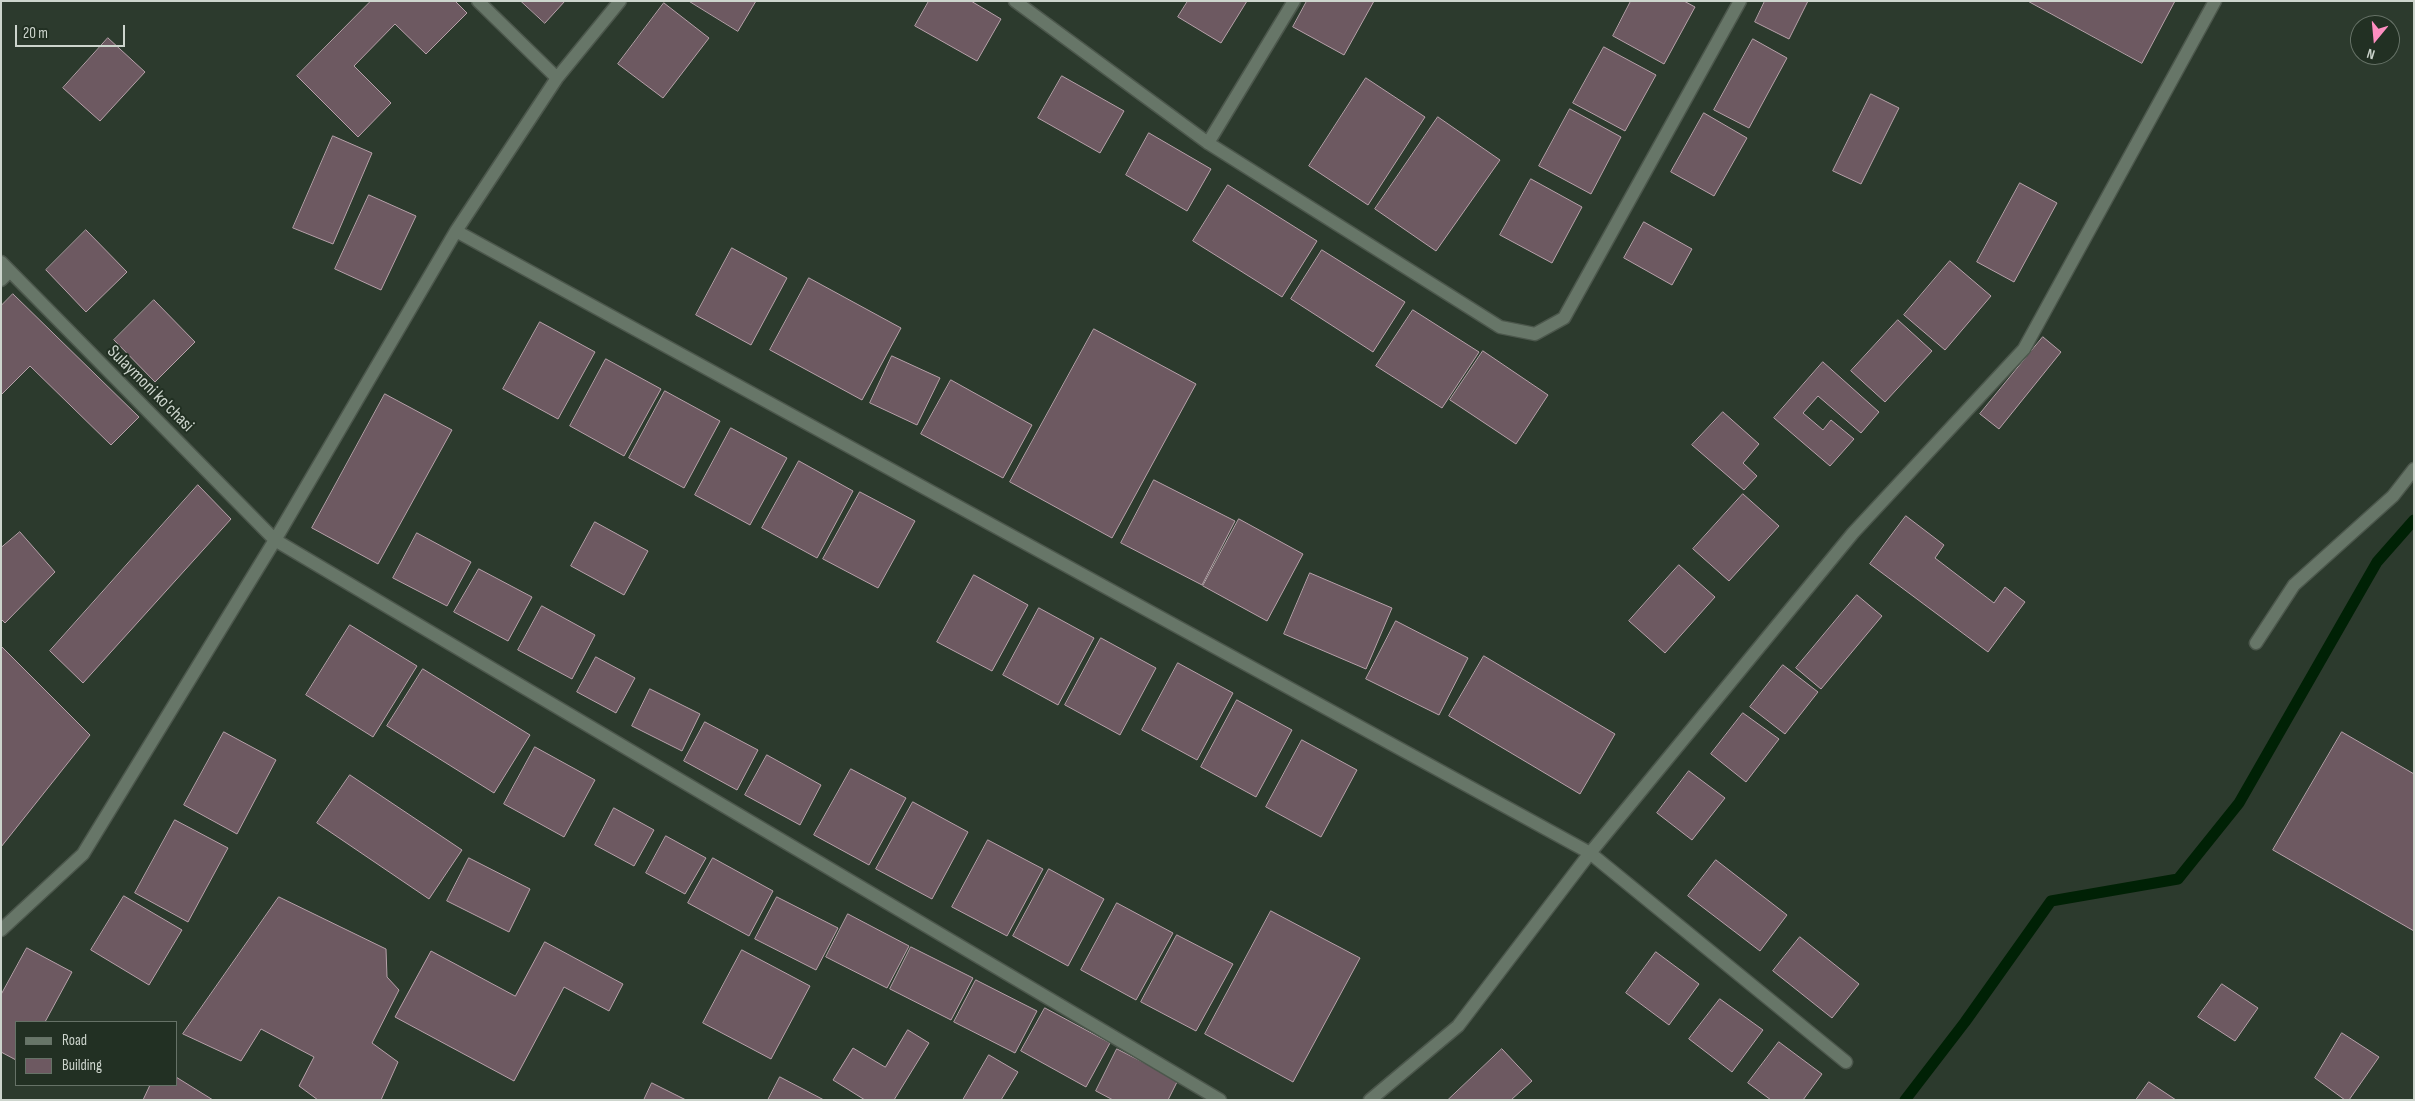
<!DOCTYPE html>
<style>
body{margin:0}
#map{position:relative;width:2415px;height:1101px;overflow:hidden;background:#2c3a2d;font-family:"Sofia Sans Condensed",sans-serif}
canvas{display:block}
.frame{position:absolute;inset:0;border:2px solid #cdd5cd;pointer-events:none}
.legend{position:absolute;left:15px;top:1021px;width:162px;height:65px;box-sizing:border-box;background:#223023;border:1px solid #667267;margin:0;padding:6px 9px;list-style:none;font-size:15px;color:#cdd5cd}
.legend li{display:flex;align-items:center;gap:10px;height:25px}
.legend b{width:25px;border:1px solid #667267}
.north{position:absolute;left:2350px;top:15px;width:50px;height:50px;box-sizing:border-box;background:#223023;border:1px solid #667267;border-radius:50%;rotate:197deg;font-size:14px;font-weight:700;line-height:20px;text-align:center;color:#cdd5cd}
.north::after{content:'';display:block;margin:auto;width:18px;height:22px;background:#fd8ec0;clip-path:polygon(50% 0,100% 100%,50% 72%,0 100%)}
.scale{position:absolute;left:15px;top:25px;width:110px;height:22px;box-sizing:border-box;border:2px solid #cdd5cd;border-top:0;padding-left:6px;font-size:15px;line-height:18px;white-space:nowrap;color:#cdd5cd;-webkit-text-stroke:4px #223023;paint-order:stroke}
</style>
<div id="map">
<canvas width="2415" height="1101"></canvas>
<div class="frame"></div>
<ul class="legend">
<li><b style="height:6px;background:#677668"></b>Road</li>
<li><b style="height:14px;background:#6d5961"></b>Building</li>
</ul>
<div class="north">N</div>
<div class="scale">20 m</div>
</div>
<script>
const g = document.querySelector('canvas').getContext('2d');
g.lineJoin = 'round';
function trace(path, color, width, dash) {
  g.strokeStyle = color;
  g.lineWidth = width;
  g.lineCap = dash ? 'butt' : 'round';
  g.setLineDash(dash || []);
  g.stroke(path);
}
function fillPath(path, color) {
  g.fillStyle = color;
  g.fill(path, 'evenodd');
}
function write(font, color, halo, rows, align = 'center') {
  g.font = font + ' "Sofia Sans Condensed",sans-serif';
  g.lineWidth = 4;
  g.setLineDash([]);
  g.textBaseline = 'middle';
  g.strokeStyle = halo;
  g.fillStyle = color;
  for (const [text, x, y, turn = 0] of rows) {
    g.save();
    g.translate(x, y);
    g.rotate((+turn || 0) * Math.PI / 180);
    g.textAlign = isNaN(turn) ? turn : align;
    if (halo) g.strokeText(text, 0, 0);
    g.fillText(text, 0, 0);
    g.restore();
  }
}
trace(new Path2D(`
 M 1905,1100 L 1965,1022 L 2051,901 L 2178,879 L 2239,803 L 2377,562 L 2414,520`), '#002105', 11);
const building = new Path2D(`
 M 371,1 L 455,1 L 467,13 L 426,54 L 395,24 L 354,66 L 391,103 L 358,137 L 297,76 Z
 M 521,1 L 565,1 L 545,23 Z
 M 689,1 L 756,1 L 738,31 Z
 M 929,1 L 971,1 L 1001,19 L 977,61 L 915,26 Z
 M 1188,1 L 1247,1 L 1221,43 L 1178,17 Z
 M 1307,1 L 1374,1 L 1344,55 L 1293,27 Z
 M 1631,1 L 1684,1 L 1695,7 L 1664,64 L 1613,36 Z
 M 1765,1 L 1808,1 L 1789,39 L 1755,22 Z
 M 2028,1 L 2175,1 L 2142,63 Z
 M 664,3 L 709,38 L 663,98 L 618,64 Z
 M 108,38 L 145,72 L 100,121 L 63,88 Z
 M 1753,39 L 1787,58 L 1749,128 L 1714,110 Z
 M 1604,47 L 1656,75 L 1625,131 L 1573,103 Z
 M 1062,76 L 1124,111 L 1100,153 L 1038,118 Z
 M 1366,78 L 1425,117 L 1368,205 L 1309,166 Z
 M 1871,94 L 1899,108 L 1861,184 L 1833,171 Z
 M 1570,109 L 1621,137 L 1591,194 L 1539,166 Z
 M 1704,113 L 1747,138 L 1714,196 L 1671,172 Z
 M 1438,117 L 1500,160 L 1436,251 L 1375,209 Z
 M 1149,133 L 1211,169 L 1187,211 L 1126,175 Z
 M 333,136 L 372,153 L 333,244 L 293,228 Z
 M 1531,179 L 1582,207 L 1552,263 L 1500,235 Z
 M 2020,183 L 2057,203 L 2014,282 L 1977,262 Z
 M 1228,185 L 1317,241 L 1282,297 L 1193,241 Z
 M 369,195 L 416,216 L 381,290 L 335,269 Z
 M 1644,222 L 1692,249 L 1672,285 L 1624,258 Z
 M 86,230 L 127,272 L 86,312 L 46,270 Z
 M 732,248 L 787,278 L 751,345 L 696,315 Z
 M 1322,250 L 1405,302 L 1373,352 L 1291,299 Z
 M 1950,261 L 1991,296 L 1945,350 L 1904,315 Z
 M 809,278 L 901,328 L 862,400 L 770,350 Z
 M 13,294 L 139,417 L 111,445 L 30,366 L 1,395 L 1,306 Z
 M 154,300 L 195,342 L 155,382 L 114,340 Z
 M 1413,310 L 1479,352 L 1442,408 L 1376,366 Z
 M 1898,320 L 1932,351 L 1885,402 L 1851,371 Z
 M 540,322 L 595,352 L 558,419 L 503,389 Z
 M 1094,329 L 1196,384 L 1112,538 L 1010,482 Z
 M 2043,337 L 2061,352 L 1999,429 L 1980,414 Z
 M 1483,351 L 1548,395 L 1516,444 L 1450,400 Z
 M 892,356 L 940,378 L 917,425 L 870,403 Z
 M 606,359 L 661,389 L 624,456 L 570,426 Z
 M 1823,362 L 1879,412 L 1861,433 L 1818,396 L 1803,413 L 1823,430 L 1831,420 L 1854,439 L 1830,466 L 1774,418 Z
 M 951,380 L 1032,425 L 1003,478 L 921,434 Z
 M 665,391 L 720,421 L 684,488 L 629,458 Z
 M 385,394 L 452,430 L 378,564 L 312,528 Z
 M 1723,412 L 1759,444 L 1743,463 L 1757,476 L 1744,490 L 1692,445 Z
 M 731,428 L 787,458 L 750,525 L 695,495 Z
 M 799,461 L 853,491 L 817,558 L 762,528 Z
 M 1154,480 L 1235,521 L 1202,585 L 1121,543 Z
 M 198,485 L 231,519 L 83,683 L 50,651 Z
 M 860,492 L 915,521 L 878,588 L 823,559 Z
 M 1743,494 L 1779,526 L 1729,581 L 1693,549 Z
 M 1906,516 L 1944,545 L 1935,558 L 1994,603 L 2005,587 L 2025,602 L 1988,652 L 1870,564 Z
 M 1239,519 L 1303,554 L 1267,621 L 1203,586 Z
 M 595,522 L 648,551 L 624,595 L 571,566 Z
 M 20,532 L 55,572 L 5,623 L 1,619 L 1,548 Z
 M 417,533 L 471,562 L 447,606 L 393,578 Z
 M 1679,565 L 1715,597 L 1665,653 L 1629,621 Z
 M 479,569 L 532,597 L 508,641 L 454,612 Z
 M 1310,573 L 1392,608 L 1366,669 L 1284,634 Z
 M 974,575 L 1028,605 L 992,671 L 937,642 Z
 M 1857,595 L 1882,616 L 1821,689 L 1796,668 Z
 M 542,606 L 595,635 L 572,679 L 518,650 Z
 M 1039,608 L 1094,638 L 1058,705 L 1003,675 Z
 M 1396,621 L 1468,658 L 1439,715 L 1366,679 Z
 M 350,625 L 417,666 L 373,737 L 306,695 Z
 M 1101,638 L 1156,668 L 1120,735 L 1065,705 Z
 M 1,646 L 90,735 L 1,847 Z
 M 1484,656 L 1615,734 L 1580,794 L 1449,716 Z
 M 596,657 L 635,678 L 616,713 L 577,692 Z
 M 1178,663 L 1233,693 L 1197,760 L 1142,730 Z
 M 1783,665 L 1818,692 L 1785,734 L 1750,707 Z
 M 423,669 L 530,735 L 494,793 L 387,726 Z
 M 650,689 L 700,714 L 682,751 L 632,726 Z
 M 1237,700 L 1292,730 L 1256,797 L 1201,767 Z
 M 1743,713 L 1779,739 L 1746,782 L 1711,754 Z
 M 705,722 L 758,750 L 737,790 L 684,761 Z
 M 224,732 L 276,760 L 237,834 L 184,805 Z
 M 2342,732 L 2414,774 L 2414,931 L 2273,850 Z
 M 1302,740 L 1357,770 L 1321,837 L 1266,807 Z
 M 535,747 L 595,780 L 564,837 L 504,804 Z
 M 767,755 L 821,785 L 800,825 L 745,795 Z
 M 851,769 L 906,798 L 869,865 L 814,835 Z
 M 1689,771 L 1725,798 L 1692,840 L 1657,813 Z
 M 350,775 L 462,850 L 429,899 L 317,823 Z
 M 913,802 L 968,832 L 932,899 L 876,869 Z
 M 614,808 L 654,830 L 634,866 L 595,845 Z
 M 175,820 L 228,848 L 188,922 L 135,893 Z
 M 666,836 L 706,858 L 685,894 L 646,873 Z
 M 988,840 L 1043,869 L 1007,936 L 952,907 Z
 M 469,858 L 530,889 L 509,932 L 447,901 Z
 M 713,858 L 773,891 L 749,936 L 688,903 Z
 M 1716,860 L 1787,915 L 1760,951 L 1688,896 Z
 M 1049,869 L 1104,899 L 1068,966 L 1013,936 Z
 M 124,896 L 182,930 L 149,985 L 91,950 Z
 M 279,897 L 386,949 L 387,977 L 399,990 L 372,1043 L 398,1062 L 381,1100 L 318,1100 L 299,1086 L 314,1057 L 261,1029 L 241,1061 L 183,1034 Z
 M 777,897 L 838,928 L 816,970 L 755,939 Z
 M 1117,903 L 1173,933 L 1136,1000 L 1081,970 Z
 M 1271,911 L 1360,958 L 1293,1082 L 1205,1034 Z
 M 848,914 L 909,946 L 887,988 L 826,957 Z
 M 1177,935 L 1233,964 L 1196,1031 L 1141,1002 Z
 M 1800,937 L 1859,984 L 1832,1018 L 1773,971 Z
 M 545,942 L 623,984 L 609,1011 L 564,987 L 514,1081 L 395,1017 L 431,951 L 515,996 Z
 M 911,947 L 973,978 L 951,1020 L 890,989 Z
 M 27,948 L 72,972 L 45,1022 L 16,1022 L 16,1060 L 1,1052 L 1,995 Z
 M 742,950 L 810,986 L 771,1059 L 703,1023 Z
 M 1656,952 L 1699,984 L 1669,1025 L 1626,993 Z
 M 976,980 L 1037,1011 L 1015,1053 L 954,1022 Z
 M 2222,984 L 2258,1008 L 2235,1041 L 2198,1017 Z
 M 1720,999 L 1763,1030 L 1732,1072 L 1689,1039 Z
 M 1045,1008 L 1110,1043 L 1086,1087 L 1021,1051 Z
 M 908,1030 L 929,1043 L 894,1100 L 865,1100 L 833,1080 L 853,1048 L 885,1067 Z
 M 2342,1033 L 2379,1057 L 2349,1100 L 2345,1100 L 2315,1078 Z
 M 1779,1042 L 1822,1074 L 1803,1100 L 1771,1100 L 1748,1083 Z
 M 1117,1049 L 1178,1080 L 1168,1100 L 1113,1100 L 1096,1091 Z
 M 1502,1049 L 1532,1081 L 1511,1100 L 1448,1100 Z
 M 989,1055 L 1018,1072 L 1001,1100 L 963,1100 Z
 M 176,1077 L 213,1100 L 143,1100 L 150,1085 L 176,1085 Z
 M 780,1077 L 824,1100 L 768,1100 Z
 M 2149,1082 L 2176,1100 L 2136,1100 Z
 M 652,1083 L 686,1100 L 644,1100 Z`);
fillPath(building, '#6d5961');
trace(building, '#b7a1aa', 1);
const minor = new Path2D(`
 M 478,1 L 557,78
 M 1015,1 L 1208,143 L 1500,327 L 1535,334 L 1564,318 L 1740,1
 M 1208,143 L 1294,1
 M 456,231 L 1590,853 L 1846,1062
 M 1,262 L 275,540 L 1220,1100
 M 1,280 L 10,271
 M 2256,643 L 2294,585 L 2393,496 L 2414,469
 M 1,930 L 83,854 L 275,540 L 456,231 L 557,78 L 620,1
 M 1370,1100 L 1458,1026 L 1590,853 L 1853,533 L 2024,349 L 2215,1`);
trace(minor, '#4c574c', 15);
trace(minor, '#677668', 12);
write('18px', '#cdd5cd', '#223023', [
 ["Sulaymoni ko'chasi",150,389,45]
]);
</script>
